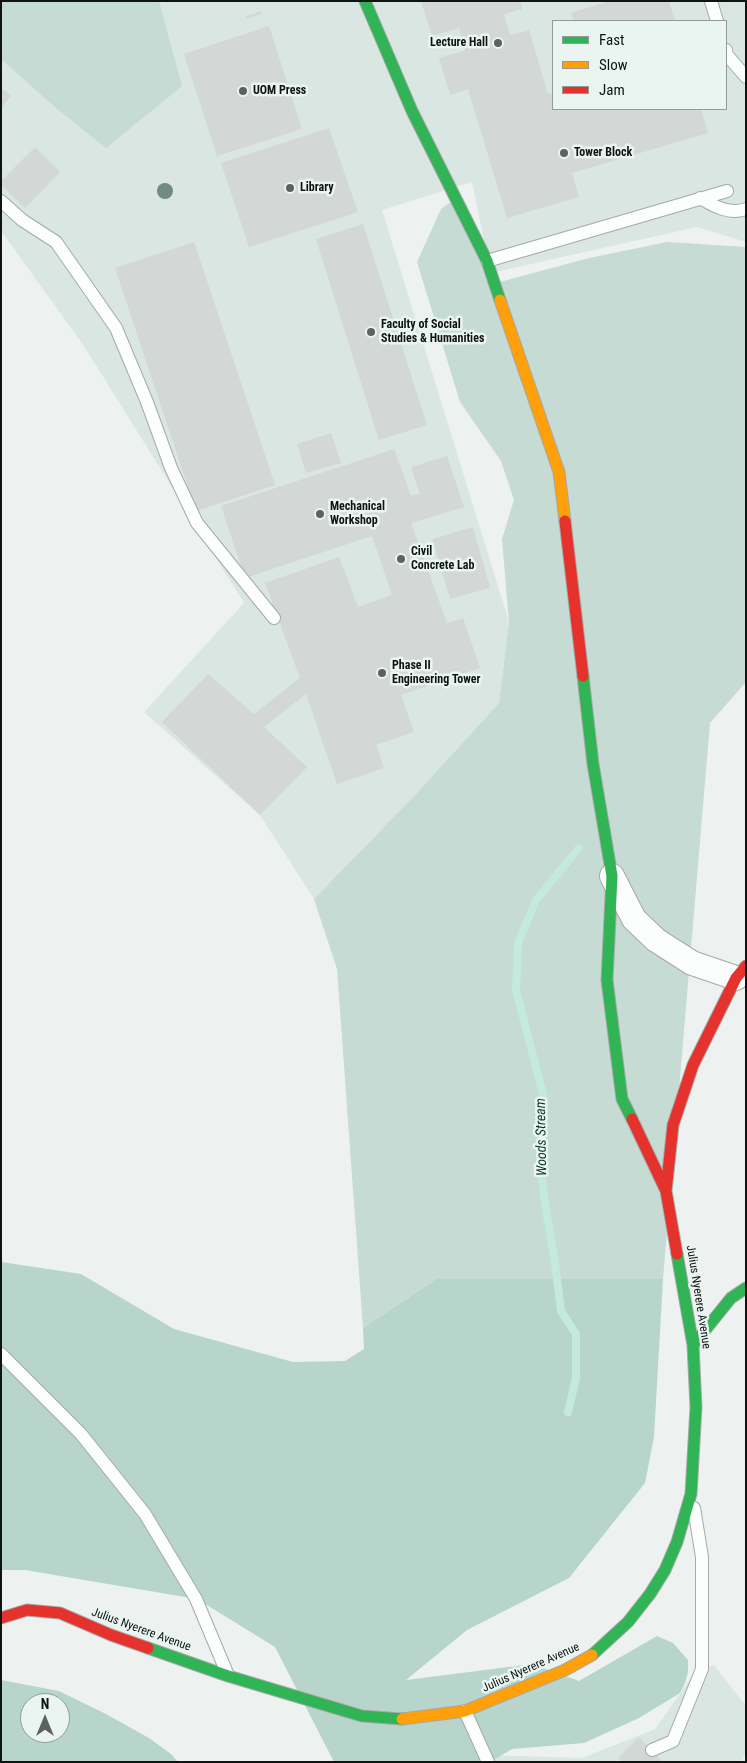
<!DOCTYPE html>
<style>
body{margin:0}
#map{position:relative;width:747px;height:1763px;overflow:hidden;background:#edf2f0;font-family:"Roboto Condensed",sans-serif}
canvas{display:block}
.frame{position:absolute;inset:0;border:2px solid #0f1311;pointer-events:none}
.legend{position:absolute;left:552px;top:20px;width:175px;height:90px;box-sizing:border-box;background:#eaf5f1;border:1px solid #929b97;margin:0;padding:6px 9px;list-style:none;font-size:15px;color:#0f1311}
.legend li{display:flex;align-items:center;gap:10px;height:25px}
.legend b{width:25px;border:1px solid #929b97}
.north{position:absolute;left:20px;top:1693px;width:50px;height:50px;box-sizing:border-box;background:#eaf5f1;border:1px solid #929b97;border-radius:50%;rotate:0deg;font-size:14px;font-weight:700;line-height:20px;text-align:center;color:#0f1311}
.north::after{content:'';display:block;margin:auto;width:18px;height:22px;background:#5d615f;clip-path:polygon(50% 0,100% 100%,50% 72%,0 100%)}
</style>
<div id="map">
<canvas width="747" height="1763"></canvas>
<div class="frame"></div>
<ul class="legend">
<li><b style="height:6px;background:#30b455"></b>Fast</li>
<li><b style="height:6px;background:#ff9f0a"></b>Slow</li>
<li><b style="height:6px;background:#e5322d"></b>Jam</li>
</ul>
<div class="north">N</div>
</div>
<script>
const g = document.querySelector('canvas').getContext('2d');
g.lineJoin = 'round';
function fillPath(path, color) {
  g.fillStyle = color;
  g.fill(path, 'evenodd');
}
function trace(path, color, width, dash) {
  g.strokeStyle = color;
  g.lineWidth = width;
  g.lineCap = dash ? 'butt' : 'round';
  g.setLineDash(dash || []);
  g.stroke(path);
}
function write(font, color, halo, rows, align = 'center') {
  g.font = font + ' "Roboto Condensed",sans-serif';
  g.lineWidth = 5;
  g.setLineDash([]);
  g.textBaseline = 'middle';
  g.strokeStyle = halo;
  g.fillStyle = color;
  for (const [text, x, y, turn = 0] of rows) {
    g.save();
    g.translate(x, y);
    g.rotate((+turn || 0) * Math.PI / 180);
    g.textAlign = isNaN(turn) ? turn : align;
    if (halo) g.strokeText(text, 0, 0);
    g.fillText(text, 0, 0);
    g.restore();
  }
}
fillPath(new Path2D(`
 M 1,1 L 746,1 L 746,242 L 697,227 L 491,273 L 472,182 L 382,210 L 509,622 L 499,703 L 415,795 L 314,899 L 260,815 L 144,712 L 244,603 L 84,346 L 1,231 ZM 553,21 L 726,21 L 726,109 L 553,109 Z
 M 714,1665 L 746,1706 L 746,1751 L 742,1762 L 474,1762 L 486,1755 L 582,1758 L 655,1729 L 691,1678 L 702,1669 Z`), '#dae6e1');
fillPath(new Path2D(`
 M 1,1 L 159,1 L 182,86 L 106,148 L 56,108 L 1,59 Z
 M 459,196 L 496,283 L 589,258 L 667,242 L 746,247 L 746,682 L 710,723 L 663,1279 L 436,1279 L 363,1328 L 337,969 L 314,899 L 415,795 L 499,703 L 509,622 L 502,539 L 514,500 L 501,461 L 460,402 L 417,262 L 441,209 Z`), '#c5dbd3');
fillPath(new Path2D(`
 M 1,1262 L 81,1274 L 174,1329 L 293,1362 L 345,1361 L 364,1349 L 363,1328 L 436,1279 L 663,1279 L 654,1437 L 645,1483 L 569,1578 L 467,1630 L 406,1680 L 532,1664 L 579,1681 L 657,1636 L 673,1643 L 688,1660 L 688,1672 L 685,1683 L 680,1693 L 639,1718 L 584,1743 L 512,1749 L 490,1762 L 334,1762 L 275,1647 L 197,1599 L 25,1570 L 1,1570 Z
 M 1,1680 L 59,1691 L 106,1714 L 149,1738 L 171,1754 L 178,1762 L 1,1762 ZM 30,1703 L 60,1703 L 60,1733 L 30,1733 Z`), '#b7d5cb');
trace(new Path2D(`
 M 568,1412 L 576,1378 L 576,1334 L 561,1311 L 555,1264 L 545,1204 L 541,1168 L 544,1098 L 516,990 L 518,943 L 536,900 L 579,848`), '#c4eadc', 8);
fillPath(new Path2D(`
 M 421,1 L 520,1 L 522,9 L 504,14 L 510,35 L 529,30 L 548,94 L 553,93 L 553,109 L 701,109 L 708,133 L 572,173 L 579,197 L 507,218 L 468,89 L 450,95 L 439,58 L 466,50 L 459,28 L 432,36 Z
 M 610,1 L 669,1 L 675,21 L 574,21 L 571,13 Z
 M 261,11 L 262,14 L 245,19 L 245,17 Z
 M 269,26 L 302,129 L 217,156 L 184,54 Z
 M 1,88 L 11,96 L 1,108 Z
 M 329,128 L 358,212 L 249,247 L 221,163 Z
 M 35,147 L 60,172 L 25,208 L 1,185 L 1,181 Z
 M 363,224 L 427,425 L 379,440 L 316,239 Z
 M 194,242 L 275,485 L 196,511 L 115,268 Z
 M 331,433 L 341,463 L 306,473 L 297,444 Z
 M 394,449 L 411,496 L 420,494 L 411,467 L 447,456 L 464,507 L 411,523 L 447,623 L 463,618 L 480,668 L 401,695 L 414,732 L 376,745 L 384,768 L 337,784 L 306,694 L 264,727 L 307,767 L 260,815 L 162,722 L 208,674 L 254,714 L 300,678 L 265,583 L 339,557 L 358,607 L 392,595 L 372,536 L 245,578 L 221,506 Z
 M 473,527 L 490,588 L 450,599 L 432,539 Z
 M 639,1737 L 663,1762 L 622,1762 L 618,1758 Z`), '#d3d7d6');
const lane = new Path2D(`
 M 711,1 L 717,21
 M 726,50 L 727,55 L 746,77
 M 700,198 C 714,206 729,215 746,209
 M 1,201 L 22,220 L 56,242 L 116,328 L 147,402 L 171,468 L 197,523 L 274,618
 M 487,261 L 727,191
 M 1,1354 L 81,1434 L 145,1514 L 196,1599 L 227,1673
 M 465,1711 L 488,1762
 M 652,1750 L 673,1741 L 702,1669 L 702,1557 L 694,1508`);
const street = new Path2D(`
 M 612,876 L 634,919 L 656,940 L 692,963 L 736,978`);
const fast = new Path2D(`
 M 365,1 L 412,111 L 487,261 L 500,300
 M 583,676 L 593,764 L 612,876 L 607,980 L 622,1099 L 632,1119
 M 693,1345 L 731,1298 L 746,1288
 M 148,1648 L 228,1676 L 362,1716 L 402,1719
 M 592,1655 L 628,1622 L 650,1594 L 665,1570 L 677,1542 L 691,1494 L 696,1407 L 693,1345 L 677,1254`);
const slow = new Path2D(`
 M 500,300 L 559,472 L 565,521
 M 402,1719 L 465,1711 L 565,1670 L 592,1655`);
const jam = new Path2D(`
 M 565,521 L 583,676
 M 632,1119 L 666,1191
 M 677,1254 L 666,1191 L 673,1125 L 693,1065 L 736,978 L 746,966
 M 1,1618 L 27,1610 L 60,1613 L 111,1635 L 148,1648`);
trace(lane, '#a6a9a8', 14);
trace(street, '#a6a9a8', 26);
trace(fast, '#a6a9a8', 13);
trace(slow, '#a6a9a8', 13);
trace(jam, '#a6a9a8', 13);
trace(lane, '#fcfdfd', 12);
trace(street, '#fcfdfd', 24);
trace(fast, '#30b455', 11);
trace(slow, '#ff9f0a', 11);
trace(jam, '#e5322d', 11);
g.fillStyle = '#6f8b84';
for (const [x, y] of [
 [165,191]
]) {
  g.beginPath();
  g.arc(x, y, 8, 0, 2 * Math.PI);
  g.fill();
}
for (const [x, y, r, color] of [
 [498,43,5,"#5d615f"],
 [243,91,5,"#5d615f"],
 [564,153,5,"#5d615f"],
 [290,188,5,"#5d615f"],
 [371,332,5,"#5d615f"],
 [320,514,5,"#5d615f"],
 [401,559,5,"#5d615f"],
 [382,673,5,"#5d615f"]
]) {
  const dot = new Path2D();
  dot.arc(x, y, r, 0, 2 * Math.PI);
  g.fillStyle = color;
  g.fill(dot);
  trace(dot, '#eaf5f1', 2);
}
write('bold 12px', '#0f1311', '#eaf5f1', [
 ["Lecture Hall",488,43,"right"],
 ["UOM Press",253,91],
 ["Tower Block",574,153],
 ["Library",300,188],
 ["Faculty of Social",381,325],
 ["Studies & Humanities",381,339],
 ["Mechanical",330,507],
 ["Workshop",330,521],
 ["Civil",411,552],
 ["Concrete Lab",411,566],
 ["Phase II",392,666],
 ["Engineering Tower",392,680]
], 'left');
write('12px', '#0f1311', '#eaf5f1', [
 ["Julius Nyerere Avenue",698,1297,81],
 ["Julius Nyerere Avenue",141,1630,20],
 ["Julius Nyerere Avenue",531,1668,-24]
]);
write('italic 14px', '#09372c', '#eaf5f1', [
 ["Woods Stream",542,1137,-91]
]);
</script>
